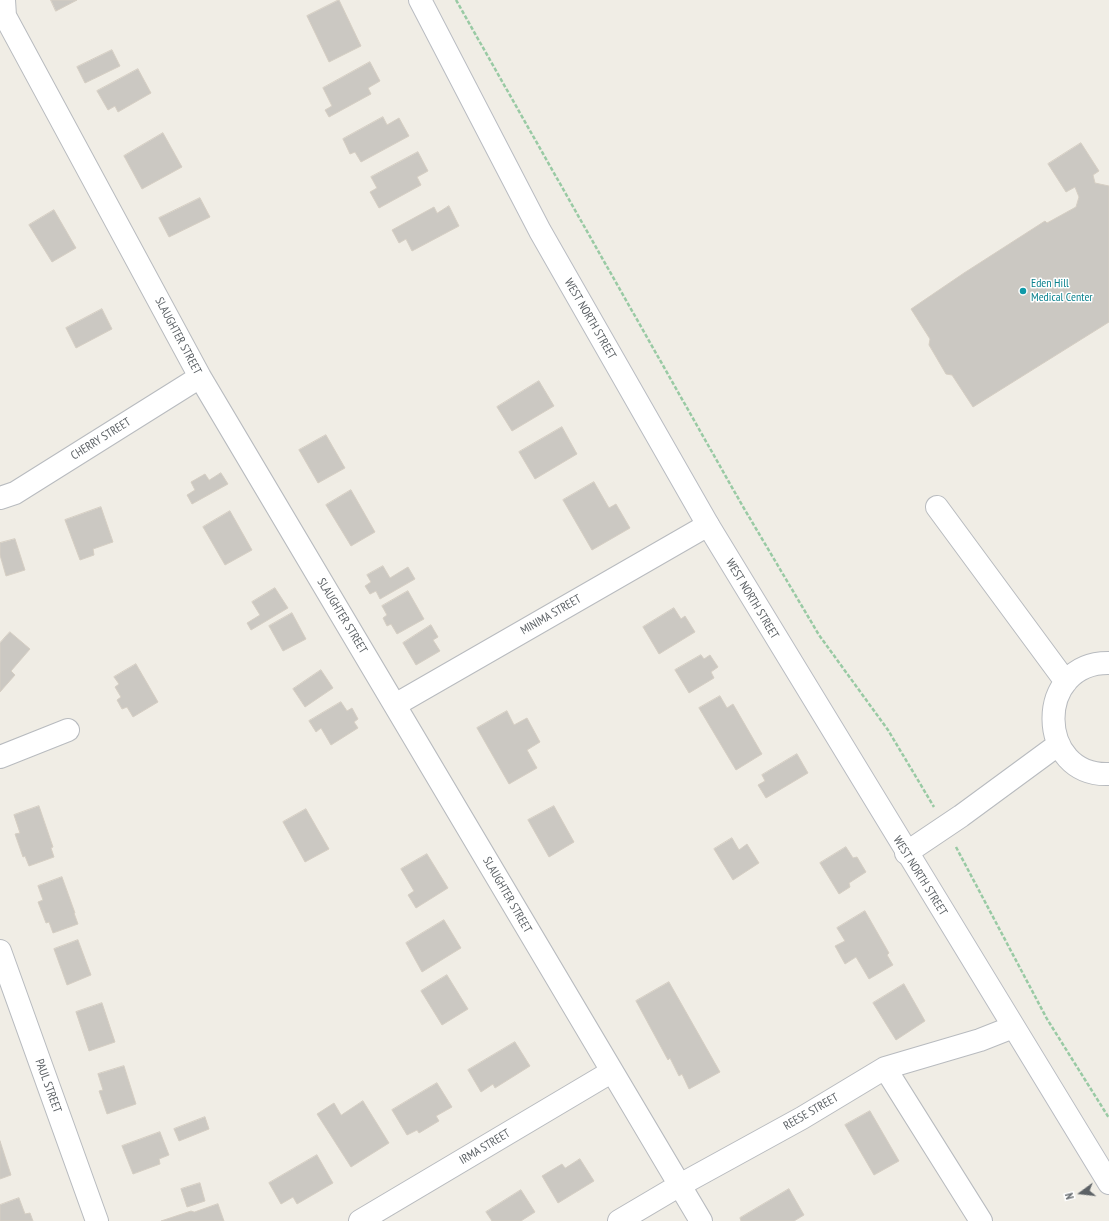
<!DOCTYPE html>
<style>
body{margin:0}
#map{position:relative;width:1109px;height:1221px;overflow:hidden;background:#f0ede5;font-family:"PT Sans Narrow",sans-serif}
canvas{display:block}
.north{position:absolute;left:1061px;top:1173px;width:40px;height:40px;-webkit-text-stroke:3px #fff;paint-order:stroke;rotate:255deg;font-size:11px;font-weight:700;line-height:16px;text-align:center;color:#5d6266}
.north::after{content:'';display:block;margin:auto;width:14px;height:18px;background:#5d6266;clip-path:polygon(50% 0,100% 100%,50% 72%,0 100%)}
</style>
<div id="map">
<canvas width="1109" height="1221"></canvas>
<div class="north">N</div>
</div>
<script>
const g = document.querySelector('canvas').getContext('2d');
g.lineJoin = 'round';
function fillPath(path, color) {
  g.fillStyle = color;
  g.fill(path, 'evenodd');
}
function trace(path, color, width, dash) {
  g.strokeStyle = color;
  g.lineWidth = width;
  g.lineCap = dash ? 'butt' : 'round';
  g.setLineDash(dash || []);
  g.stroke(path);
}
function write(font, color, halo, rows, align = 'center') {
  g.font = font + ' "PT Sans Narrow",sans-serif';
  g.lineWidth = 3;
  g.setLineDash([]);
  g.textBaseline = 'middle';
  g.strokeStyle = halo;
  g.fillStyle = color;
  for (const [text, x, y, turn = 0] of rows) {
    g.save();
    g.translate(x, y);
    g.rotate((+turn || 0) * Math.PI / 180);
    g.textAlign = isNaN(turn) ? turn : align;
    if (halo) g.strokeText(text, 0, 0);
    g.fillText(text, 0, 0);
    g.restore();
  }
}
const building = new Path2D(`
 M 51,0 L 77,0 L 56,11 Z
 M 339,0 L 361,46 L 329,62 L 307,16 Z
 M 112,50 L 120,66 L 85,83 L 77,67 Z
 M 370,62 L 380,81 L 368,88 L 371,94 L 329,117 L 325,110 L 332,106 L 323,88 Z
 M 138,69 L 151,93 L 118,112 L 115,106 L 108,110 L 97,91 Z
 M 383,117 L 387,125 L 399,118 L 409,136 L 361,162 L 355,152 L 350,154 L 343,139 Z
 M 163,133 L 182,167 L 142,189 L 124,156 Z
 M 1081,143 L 1099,171 L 1093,175 L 1095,183 L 1109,186 L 1109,322 L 973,407 L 952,375 L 946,374 L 929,345 L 930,339 L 911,309 L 964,273 L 1045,221 L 1047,223 L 1076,207 L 1079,197 L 1075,187 L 1066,192 L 1048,164 Z
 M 418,152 L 428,171 L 417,177 L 421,185 L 379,208 L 370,192 L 377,188 L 371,177 Z
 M 200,198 L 210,217 L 169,237 L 159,218 Z
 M 449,206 L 459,226 L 412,251 L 406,239 L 399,243 L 392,230 L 434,207 L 437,213 Z
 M 54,210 L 76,248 L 52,262 L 29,225 Z
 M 102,309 L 112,329 L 76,348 L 66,328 Z
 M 539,381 L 554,406 L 512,431 L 497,407 Z
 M 562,427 L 577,454 L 535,479 L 519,452 Z
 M 326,435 L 345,468 L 318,483 L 299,450 Z
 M 221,473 L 228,484 L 192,504 L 187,495 L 195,490 L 191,482 L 205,474 L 209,480 Z
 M 594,482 L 609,508 L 616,504 L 630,528 L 592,550 L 563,500 Z
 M 351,490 L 375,532 L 351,546 L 326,505 Z
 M 101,507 L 113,542 L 93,549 L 94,555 L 80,560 L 65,520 Z
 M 230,511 L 252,550 L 225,565 L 203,527 Z
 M 15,539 L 25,570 L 6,576 L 0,555 L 0,543 Z
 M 383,566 L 390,578 L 408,567 L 415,579 L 380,599 L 376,591 L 370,594 L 365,586 L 371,582 L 367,575 Z
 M 275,588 L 288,608 L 251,630 L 247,623 L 260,615 L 252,602 Z
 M 408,591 L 424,619 L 397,634 L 391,624 L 387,626 L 383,618 L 387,615 L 382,606 Z
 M 674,608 L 681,619 L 685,616 L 695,632 L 659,654 L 643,627 Z
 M 292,613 L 306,639 L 283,651 L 269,626 Z
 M 431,625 L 438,637 L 433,640 L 440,651 L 416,665 L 403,643 Z
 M 10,632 L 30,649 L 11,671 L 15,675 L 0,692 L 0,643 Z
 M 701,655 L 704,659 L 710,655 L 718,667 L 711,672 L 714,678 L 689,693 L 675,670 Z
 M 136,664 L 158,702 L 133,717 L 127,707 L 122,709 L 117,700 L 121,697 L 115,687 L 119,684 L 114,677 Z
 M 321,670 L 333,688 L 305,707 L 293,689 Z
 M 720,696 L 727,708 L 733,704 L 762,754 L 736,770 L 699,708 Z
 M 341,702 L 347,711 L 352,708 L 358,719 L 354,722 L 358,728 L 331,745 L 321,728 L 316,732 L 309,721 Z
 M 507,711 L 514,725 L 527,718 L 540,742 L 527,750 L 537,768 L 509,784 L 477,728 Z
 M 797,754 L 808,773 L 766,798 L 758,785 L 765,781 L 762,775 Z
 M 39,806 L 53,847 L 51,848 L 54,857 L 29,866 L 25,856 L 23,857 L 15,834 L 20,833 L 14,815 Z
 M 554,806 L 574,842 L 549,857 L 528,820 Z
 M 306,809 L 329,849 L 305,862 L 283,822 Z
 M 732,838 L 739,850 L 747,844 L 759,863 L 733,880 L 714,849 Z
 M 846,847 L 853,858 L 857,857 L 866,872 L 849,883 L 850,887 L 839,894 L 820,863 Z
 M 427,854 L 448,888 L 416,908 L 408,895 L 414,891 L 401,869 Z
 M 62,877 L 75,913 L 74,913 L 78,924 L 53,933 L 49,922 L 46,923 L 38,902 L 43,900 L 38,886 Z
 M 865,911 L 889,953 L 887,955 L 893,965 L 869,979 L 856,957 L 845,964 L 835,946 L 845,941 L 837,928 Z
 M 444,920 L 461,948 L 422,972 L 406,943 Z
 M 78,940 L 91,975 L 67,985 L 54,949 Z
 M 447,975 L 468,1009 L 442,1025 L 421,991 Z
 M 669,982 L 720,1072 L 689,1089 L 682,1074 L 679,1076 L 670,1058 L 668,1060 L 636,1001 Z
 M 904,984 L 925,1021 L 896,1040 L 873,1003 Z
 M 102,1003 L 115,1042 L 89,1051 L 76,1012 Z
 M 515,1042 L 530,1066 L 495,1088 L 493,1084 L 481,1092 L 468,1070 Z
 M 124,1066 L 136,1104 L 107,1114 L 99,1091 L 103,1090 L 98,1074 Z
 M 437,1083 L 452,1107 L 436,1116 L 439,1121 L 419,1133 L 417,1130 L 407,1135 L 392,1110 Z
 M 363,1101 L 389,1143 L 351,1167 L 317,1114 L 334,1103 L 341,1115 Z
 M 870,1111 L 899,1161 L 874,1175 L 845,1125 Z
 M 205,1117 L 209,1129 L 179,1141 L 174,1129 Z
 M 160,1132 L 169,1155 L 159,1159 L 160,1164 L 133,1174 L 122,1146 Z
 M 0,1141 L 11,1175 L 0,1179 Z
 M 317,1155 L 333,1183 L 297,1204 L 293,1197 L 281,1204 L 269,1183 Z
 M 580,1159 L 594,1181 L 558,1203 L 542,1176 L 562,1164 L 565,1168 Z
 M 200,1183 L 205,1201 L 187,1207 L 181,1189 Z
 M 789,1189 L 804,1215 L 794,1221 L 741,1221 L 740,1218 Z
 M 521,1190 L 535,1212 L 521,1221 L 492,1221 L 486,1212 Z
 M 19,1198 L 25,1214 L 30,1213 L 33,1221 L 0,1221 L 0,1205 Z
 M 218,1204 L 224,1221 L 161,1221 L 191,1211 L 194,1212 Z`);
fillPath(building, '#cbc8c2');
trace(building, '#d5cec3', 1);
const street = new Path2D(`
 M 4,0 L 5,16 L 200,377 L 701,1221
 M 0,498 L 15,493 L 200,377
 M 937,507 L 1066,682
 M 1109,663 C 1034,662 1036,777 1109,774
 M 395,705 L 708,525
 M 0,757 L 68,730
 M 906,853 L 961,816 L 1059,744
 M 0,951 L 97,1221
 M 885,1068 L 981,1221
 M 360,1221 L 611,1072
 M 619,1221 L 680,1185 L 802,1118 L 885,1068 L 980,1040 L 1013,1027`);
const secondary = new Path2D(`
 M 420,0 L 540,231 L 708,525 L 1109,1183`);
trace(street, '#b8bbbf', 24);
trace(secondary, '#b9bcc2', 24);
trace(new Path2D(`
 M 456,0 L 742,505 L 819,635 L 888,730 L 934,807
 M 956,847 L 1047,1019 L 1109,1118`), '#99caa4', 2.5, [4, 2]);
trace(street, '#fff', 22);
trace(secondary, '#fff', 22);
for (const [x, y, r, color] of [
 [1023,291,4,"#0f9aa8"]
]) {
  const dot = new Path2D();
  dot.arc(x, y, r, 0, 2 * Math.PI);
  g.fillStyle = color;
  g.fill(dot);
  trace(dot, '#fff', 1.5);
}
write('12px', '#0d838f', '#fff', [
 ["Eden Hill",1031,284],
 ["Medical Center",1031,298]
], 'left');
write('12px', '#5d6266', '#fff', [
 ["WEST NORTH STREET",590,319,60],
 ["SLAUGHTER STREET",178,336,62],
 ["CHERRY STREET",101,439,-32],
 ["WEST NORTH STREET",752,599,59],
 ["MINIMA STREET",551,615,-30],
 ["SLAUGHTER STREET",342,616,59],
 ["WEST NORTH STREET",920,876,58],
 ["SLAUGHTER STREET",507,895,60],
 ["PAUL STREET",48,1086,70],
 ["REESE STREET",811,1112,-30],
 ["IRMA STREET",485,1147,-31]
]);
</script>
